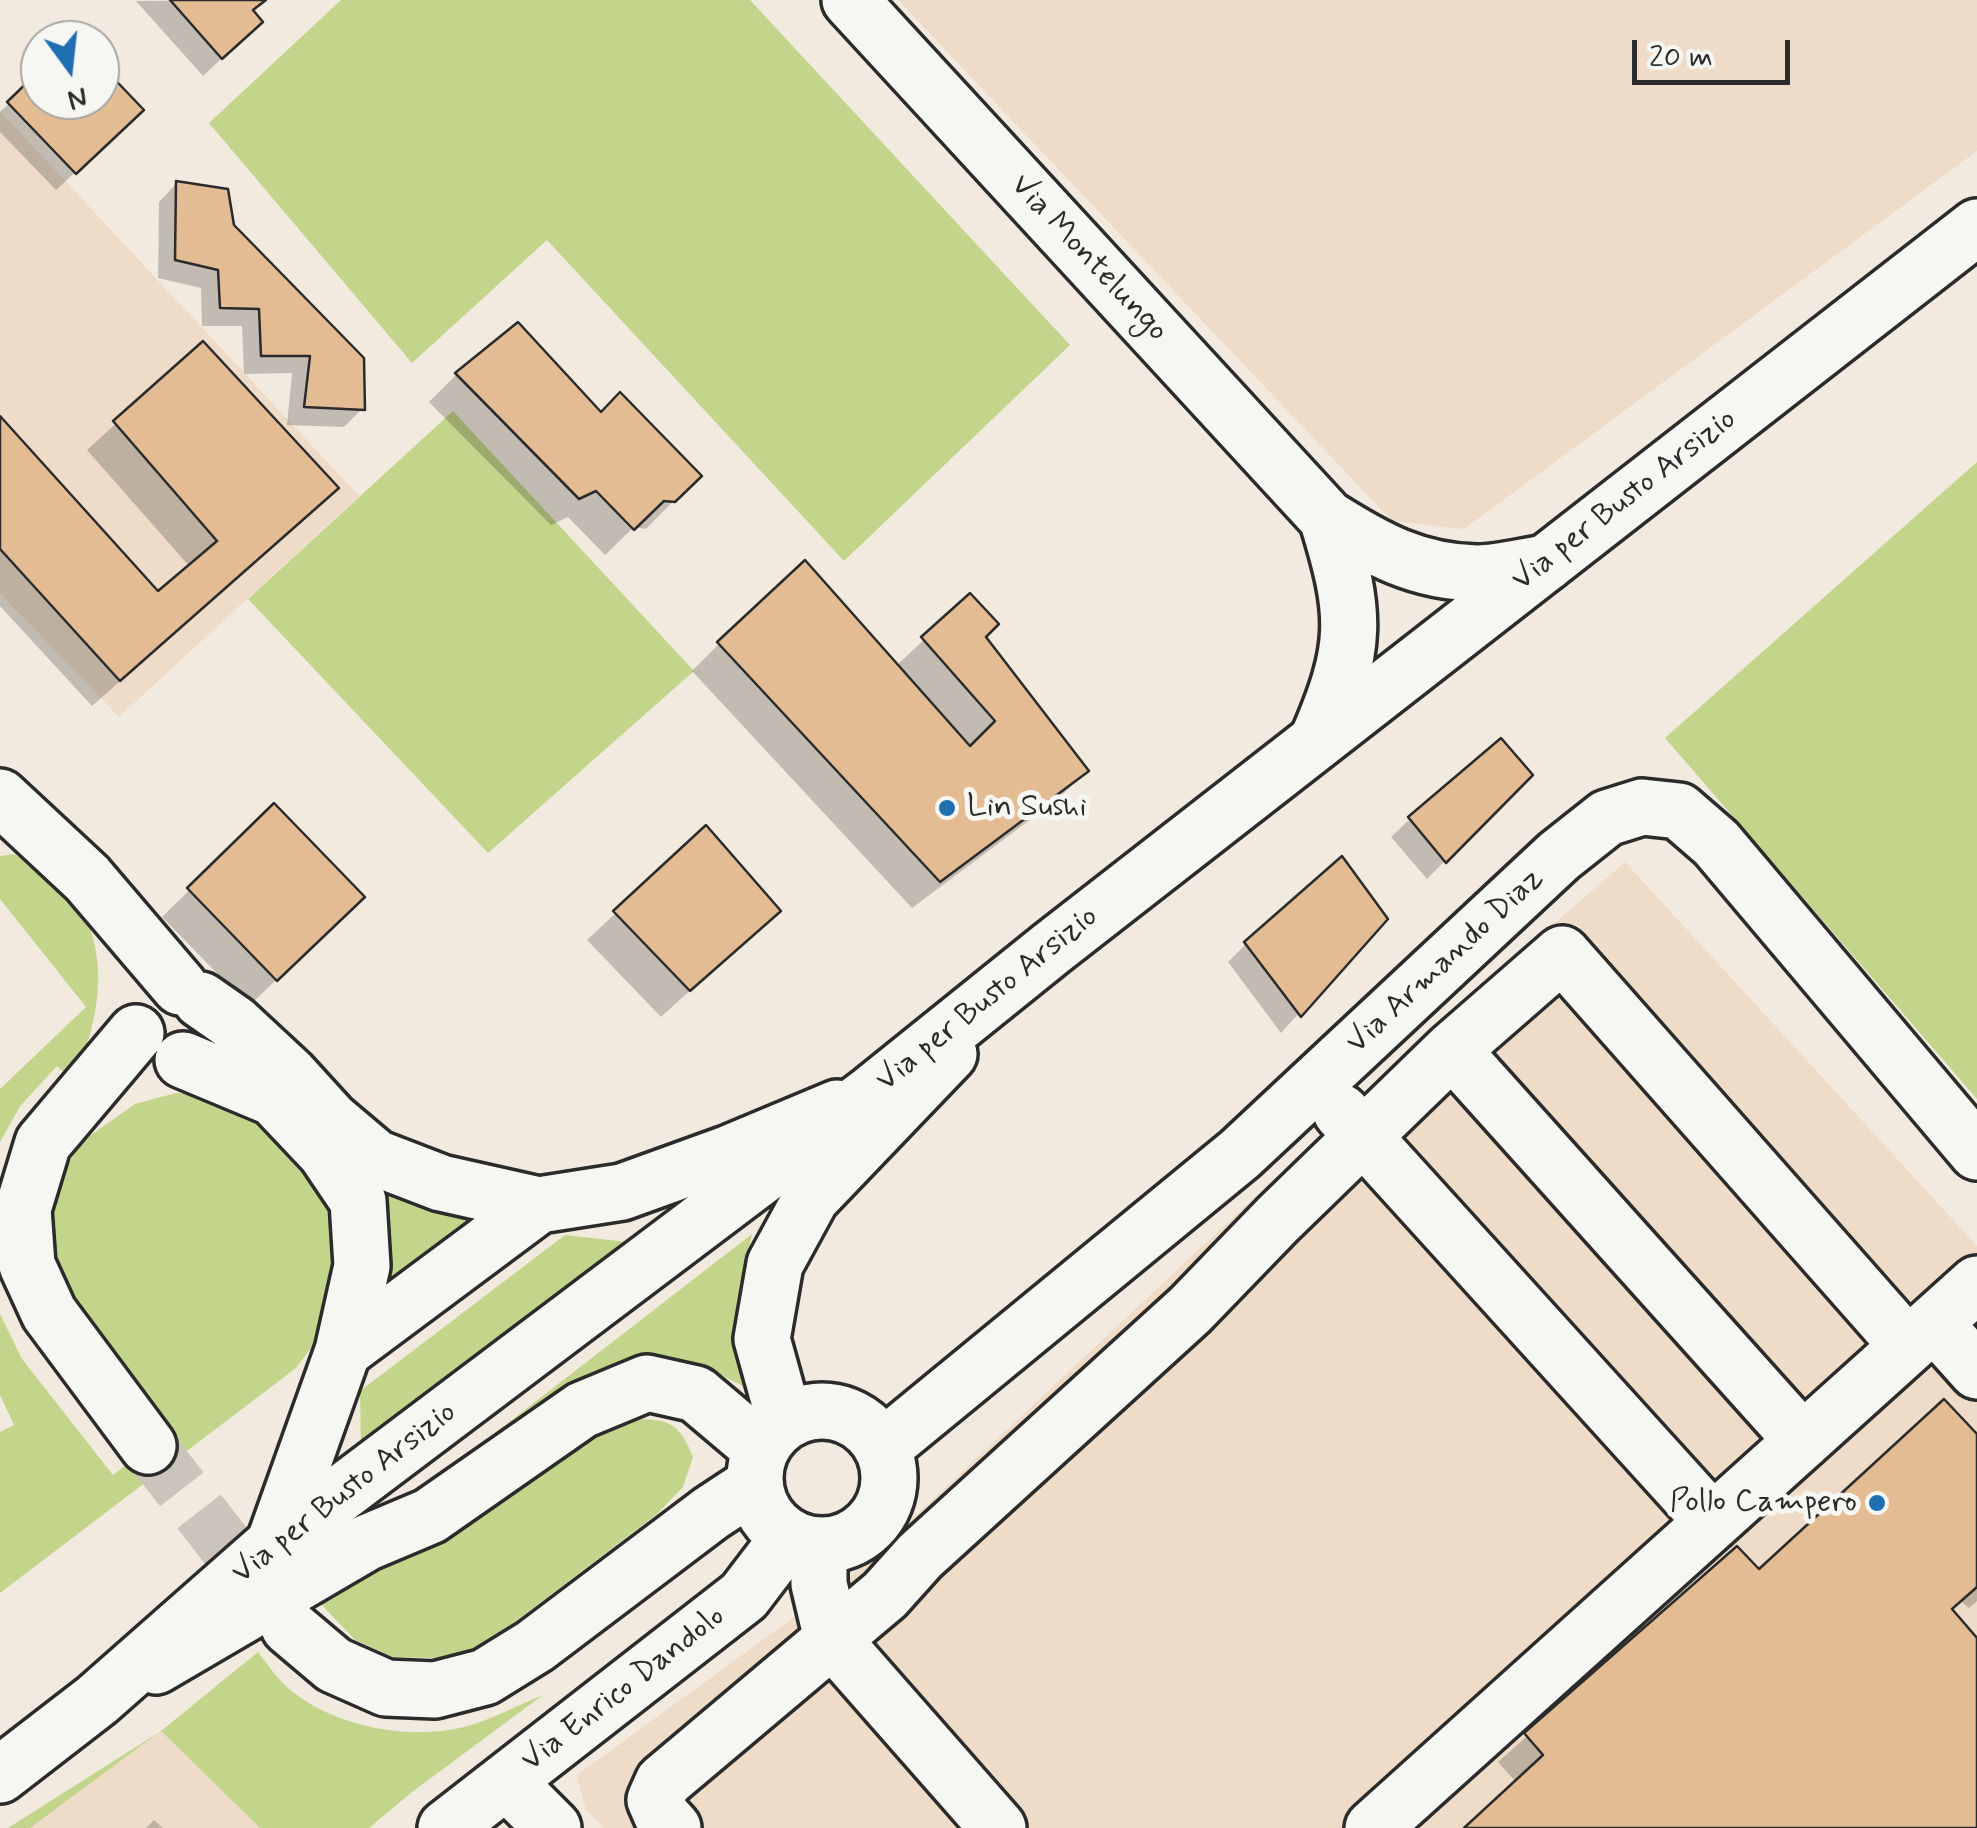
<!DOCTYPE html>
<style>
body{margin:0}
#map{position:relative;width:1977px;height:1828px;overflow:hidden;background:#f2eadf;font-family:Mynerve,sans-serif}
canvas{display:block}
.north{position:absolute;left:20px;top:20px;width:100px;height:100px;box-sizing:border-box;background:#f6f6f2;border:2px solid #a5a5a2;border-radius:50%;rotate:165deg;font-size:28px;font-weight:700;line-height:40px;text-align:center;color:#2b2b2b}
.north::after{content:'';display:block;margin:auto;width:35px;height:45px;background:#1f6fb2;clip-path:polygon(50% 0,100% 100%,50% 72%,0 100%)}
.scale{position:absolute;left:1632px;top:40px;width:158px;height:45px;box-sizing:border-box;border:5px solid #2b2b2b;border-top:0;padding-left:12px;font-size:30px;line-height:35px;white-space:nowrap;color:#2b2b2b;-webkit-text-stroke:8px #f6f6f2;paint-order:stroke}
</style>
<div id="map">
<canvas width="1977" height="1828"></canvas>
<div class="north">N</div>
<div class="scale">20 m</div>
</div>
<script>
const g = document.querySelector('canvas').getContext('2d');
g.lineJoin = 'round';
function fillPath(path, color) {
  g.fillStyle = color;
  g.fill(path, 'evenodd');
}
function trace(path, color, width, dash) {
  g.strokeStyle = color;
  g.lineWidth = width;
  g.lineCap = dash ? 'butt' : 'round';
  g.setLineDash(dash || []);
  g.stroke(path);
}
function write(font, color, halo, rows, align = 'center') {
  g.font = font + ' Mynerve,sans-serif';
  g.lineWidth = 10;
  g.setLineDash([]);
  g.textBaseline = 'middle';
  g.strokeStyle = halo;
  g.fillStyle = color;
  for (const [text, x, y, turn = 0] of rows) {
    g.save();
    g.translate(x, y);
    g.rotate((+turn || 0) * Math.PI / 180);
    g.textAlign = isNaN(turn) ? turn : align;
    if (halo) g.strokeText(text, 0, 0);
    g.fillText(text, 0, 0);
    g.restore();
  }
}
fillPath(new Path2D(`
 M 898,0 L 1977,0 L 1977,151 L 1464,529 L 1392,521 Z
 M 0,111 L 359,496 L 119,717 L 0,593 Z
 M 1625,862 L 1977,1246 L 1977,1828 L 604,1828 L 586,1810 L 577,1775 L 852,1575 L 1450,1014 Z
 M 161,1731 L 260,1828 L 30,1828 Z`), '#eedcc8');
fillPath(new Path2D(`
 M 341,0 L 750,0 L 1070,345 L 844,561 L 547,240 L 412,363 L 209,123 Z
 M 453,411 L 694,671 L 488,853 L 248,599 Z
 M 1977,462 L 1977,1099 L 1665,738 Z
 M 14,854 C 27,862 42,870 54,879 C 116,928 104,1018 72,1080 L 57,1066 L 21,1105 L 0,1142 L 0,1089 L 86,1007 L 0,899 L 0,856 Z
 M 176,1093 L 222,1095 L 263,1110 L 326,1188 L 344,1257 L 328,1325 L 296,1368 L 0,1593 L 0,1432 L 14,1425 L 0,1395 L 0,1314 L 22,1359 L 113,1475 L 164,1436 L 63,1299 L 49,1247 L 57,1184 L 81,1142 L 135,1104 Z
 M 365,1170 L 491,1213 L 370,1304 Z
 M 752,1234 C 740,1286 729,1333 743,1386 L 695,1362 L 651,1362 L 498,1449 L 469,1453 Z
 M 565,1235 L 627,1242 L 361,1449 L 360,1391 Z
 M 632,1419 C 669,1419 679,1422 693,1457 L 683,1487 L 657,1514 L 482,1647 L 440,1658 L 393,1657 L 355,1640 L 320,1603 L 362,1570 L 584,1438 Z
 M 258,1652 C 267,1664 277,1678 288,1688 C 332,1726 407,1741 464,1727 C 491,1720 518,1705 543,1695 L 412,1792 L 369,1828 L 260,1828 L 161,1731 L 30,1828 L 8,1828 L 161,1731 Z`), '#c3d58a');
fillPath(new Path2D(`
 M 265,0 L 251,12 L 241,40 L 203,76 L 136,1 Z
 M 100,67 L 123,128 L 56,190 L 0,132 L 0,112 L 40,74 L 40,100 L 100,100 Z
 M 177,183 L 231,227 L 362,409 L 344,427 L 287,425 L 292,373 L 244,374 L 242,326 L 202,326 L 201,288 L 158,278 L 159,202 Z
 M 518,325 L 600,415 L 698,476 L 646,529 L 634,527 L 605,555 L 568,517 L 551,525 L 429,402 L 456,375 Z
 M 203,344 L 308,515 L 92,706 L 0,606 L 0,419 L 158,594 L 190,567 L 87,450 Z
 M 970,597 L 983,637 L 1086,771 L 1059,798 L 912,908 L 692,671 L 719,644 L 896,666 Z
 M 1530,775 L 1427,879 L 1391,837 L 1410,819 Z
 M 274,807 L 334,924 L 249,1006 L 162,917 Z
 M 706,829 L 777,911 L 661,1017 L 587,940 Z
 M 1385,918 L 1281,1033 L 1228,962 L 1246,944 Z
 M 1977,1438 L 1977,1601 L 1969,1608 L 1960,1601 L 1950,1610 L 1977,1641 L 1977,1828 L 1468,1828 L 1517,1783 L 1498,1762 L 1737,1549 L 1758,1573 Z
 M 154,1820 L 163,1828 L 146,1828 Z`), '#0003');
const building = new Path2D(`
 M 170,0 L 266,0 L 253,10 L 263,22 L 222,59 Z
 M 100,64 L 144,110 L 76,174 L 7,102 L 40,70 L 40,100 L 100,100 Z
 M 176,181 L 228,189 L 234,225 L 364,358 L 365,410 L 304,407 L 310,356 L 261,356 L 259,309 L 220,308 L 218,270 L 175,260 Z
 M 518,322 L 601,412 L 620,392 L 702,476 L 675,502 L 664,501 L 634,530 L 596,491 L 579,499 L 455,373 Z
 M 203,341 L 339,488 L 120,681 L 0,549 L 0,416 L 158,591 L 217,541 L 113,421 Z
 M 805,560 L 970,746 L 995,721 L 921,637 L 970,593 L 999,624 L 986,637 L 1089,771 L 940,882 L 717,642 Z
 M 1501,738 L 1533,775 L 1446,863 L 1408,817 Z
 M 274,803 L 365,897 L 277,981 L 187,888 Z
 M 706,825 L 781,911 L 690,991 L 613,911 Z
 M 1342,856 L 1388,919 L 1301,1017 L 1244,942 Z
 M 1944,1399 L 1977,1434 L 1977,1587 L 1952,1609 L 1977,1638 L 1977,1828 L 1464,1828 L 1543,1755 L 1524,1733 L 1737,1546 L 1759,1569 Z`);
fillPath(building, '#e3bc94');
trace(building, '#2b2b2b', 2.5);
trace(new Path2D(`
 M 148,1446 L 272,1605`), '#cac4bb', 55, [55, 28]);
const minor = new Path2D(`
 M 850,0 L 1327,518 C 1376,549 1417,572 1477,573 C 1500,573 1524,566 1546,563
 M 1317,741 C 1358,647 1357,615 1327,518
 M 0,797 L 87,878 L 180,987
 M 201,1000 L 234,1023 L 290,1075 L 331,1120 L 376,1158 L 441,1183 L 539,1205 L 622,1192 L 727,1154 L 837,1108
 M 136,1033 L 43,1143 L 23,1209 L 27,1265 L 49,1313 L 148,1446
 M 1452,1050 L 1562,954 L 1908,1346
 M 183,1060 L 274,1098 L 325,1152 L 358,1201 L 362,1266 L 343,1351 L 274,1544
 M 1341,1112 L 1712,1521
 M 1934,1323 L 1977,1371
 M 343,1351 L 539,1205
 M755 1478a67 67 0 1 1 134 0a67 67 0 1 1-134 0Z
 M 785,1422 L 762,1339 L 775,1264 L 811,1198 L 949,1054
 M 882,1448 L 1240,1154 L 1559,856 L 1607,818 L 1642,807 L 1679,811 L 1716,843 L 1977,1152
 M 819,1545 L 819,1584 L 832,1639 L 998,1828
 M 289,1627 L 334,1665 L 386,1688 L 435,1690 L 485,1677 L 535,1646 L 711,1513 L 755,1484
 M 156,1666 L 366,1543 L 430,1516 L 582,1410 L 647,1383 L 696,1394 L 761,1449
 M 507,1782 L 553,1828
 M 446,1828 L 744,1596 L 789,1537
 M 673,1828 L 662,1816 L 655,1800 L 663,1782 L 885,1595 L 920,1556 L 1190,1310 L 1278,1219 L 1452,1050 L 1803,1441
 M 1373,1828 L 1977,1284`);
const major = new Path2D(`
 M 0,1775 L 97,1700 L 274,1544 L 872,1093 L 1052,948 L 1977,227`);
trace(minor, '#2b2b2b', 62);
trace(major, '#2b2b2b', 62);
trace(minor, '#f6f6f2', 55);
trace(major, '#f6f6f2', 55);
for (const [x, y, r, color] of [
 [947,808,10,"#1f6fb2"],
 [1877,1503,10,"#1f6fb2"]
]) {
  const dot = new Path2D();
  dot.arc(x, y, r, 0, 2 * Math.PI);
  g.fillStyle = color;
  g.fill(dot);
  trace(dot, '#f6f6f2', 4);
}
write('32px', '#2b2b2b', '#f6f6f2', [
 ["Via Montelungo",1088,259,47],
 ["Via per Busto Arsizio",1625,501,-38],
 ["Via Armando Diaz",1446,962,-43],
 ["Via per Busto Arsizio",988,1000,-39],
 ["Via per Busto Arsizio",345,1494,-38],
 ["Via Enrico Dandolo",624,1690,-38]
]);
write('32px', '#2b2b2b', '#f6f6f2', [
 ["Lin Sushi",967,808],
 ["Pollo Campero",1857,1503,"right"]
], 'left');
</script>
